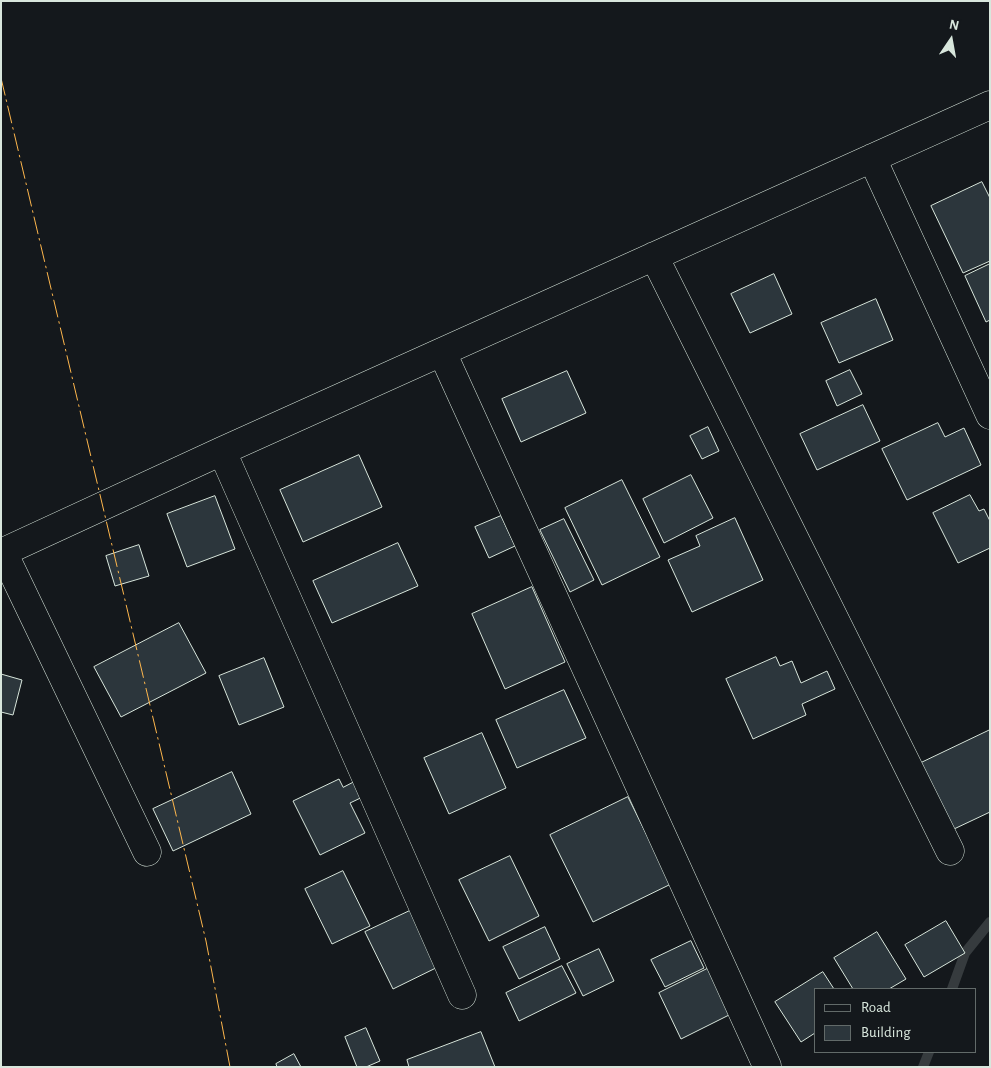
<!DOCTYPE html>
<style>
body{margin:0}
#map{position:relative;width:991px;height:1068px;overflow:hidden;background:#14181c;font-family:"Alegreya Sans",sans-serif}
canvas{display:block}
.frame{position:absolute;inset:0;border:2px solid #d8e6dc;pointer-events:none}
.legend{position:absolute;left:814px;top:988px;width:162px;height:65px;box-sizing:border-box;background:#14181c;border:1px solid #626a69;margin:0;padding:6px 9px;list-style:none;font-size:15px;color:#d8e6dc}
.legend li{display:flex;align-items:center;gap:10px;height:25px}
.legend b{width:25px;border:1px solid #626a69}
.north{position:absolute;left:926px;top:15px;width:50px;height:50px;-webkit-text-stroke:4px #14181c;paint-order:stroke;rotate:12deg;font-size:14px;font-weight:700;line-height:20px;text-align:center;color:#d8e6dc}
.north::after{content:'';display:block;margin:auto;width:18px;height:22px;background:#d8e6dc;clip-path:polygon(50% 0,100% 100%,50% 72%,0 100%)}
</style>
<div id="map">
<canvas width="991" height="1068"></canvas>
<div class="frame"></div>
<ul class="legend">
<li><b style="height:6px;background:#14181c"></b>Road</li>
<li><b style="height:14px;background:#2c363c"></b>Building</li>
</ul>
<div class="north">N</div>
</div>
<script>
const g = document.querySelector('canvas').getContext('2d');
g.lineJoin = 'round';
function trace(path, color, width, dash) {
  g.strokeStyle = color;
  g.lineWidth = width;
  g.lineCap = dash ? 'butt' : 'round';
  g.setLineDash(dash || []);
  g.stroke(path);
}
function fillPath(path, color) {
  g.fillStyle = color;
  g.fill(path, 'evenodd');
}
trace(new Path2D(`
 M 952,989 L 965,953 L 990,922
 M 923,1067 L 929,1052`), '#363b3e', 10);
const building = new Path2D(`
 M 982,182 L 990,198 L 990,261 L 963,273 L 931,206 Z
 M 990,264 L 990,320 L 986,322 L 965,276 Z
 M 774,274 L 792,314 L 750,333 L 731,294 Z
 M 876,299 L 893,340 L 839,363 L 821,323 Z
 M 850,370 L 862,394 L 837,406 L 826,381 Z
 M 567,371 L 586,413 L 521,442 L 502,399 Z
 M 863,405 L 880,441 L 817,470 L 800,434 Z
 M 938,423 L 945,437 L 964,428 L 981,465 L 907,500 L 882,449 Z
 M 708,427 L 719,451 L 702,459 L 690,436 Z
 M 359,455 L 382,507 L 303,542 L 280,490 Z
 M 691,475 L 713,518 L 664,543 L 643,499 Z
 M 622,480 L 660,557 L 602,585 L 565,508 Z
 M 970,495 L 979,511 L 984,509 L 990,521 L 990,548 L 958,563 L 933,513 Z
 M 215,496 L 235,549 L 187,567 L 167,514 Z
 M 501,516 L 515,546 L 489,558 L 475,527 Z
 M 735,518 L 763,580 L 692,612 L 668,560 L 700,546 L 696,536 Z
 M 564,519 L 594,580 L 570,592 L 540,530 Z
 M 398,543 L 418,586 L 332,623 L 313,581 Z
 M 139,545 L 149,576 L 115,586 L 106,556 Z
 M 532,587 L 565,662 L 505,689 L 472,614 Z
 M 179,623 L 206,673 L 121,717 L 94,667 Z
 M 776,657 L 780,666 L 792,661 L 801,683 L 827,671 L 835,689 L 802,704 L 806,715 L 753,739 L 726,679 Z
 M 264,658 L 284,707 L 239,725 L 219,676 Z
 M 1,674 L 22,680 L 13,715 L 1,712 Z
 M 564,690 L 586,738 L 517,768 L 496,720 Z
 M 990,730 L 990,812 L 954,829 L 921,763 Z
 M 482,733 L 506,788 L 449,814 L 424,758 Z
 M 232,772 L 251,814 L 173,851 L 153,809 Z
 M 364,777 L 371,793 L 350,803 L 365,833 L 320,855 L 293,801 L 339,779 L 343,787 Z
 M 628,797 L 671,884 L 593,922 L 550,835 Z
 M 510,856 L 539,916 L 489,941 L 459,880 Z
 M 343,871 L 370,926 L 332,944 L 305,889 Z
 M 416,908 L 444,964 L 393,989 L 365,932 Z
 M 946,921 L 965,953 L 924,977 L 905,945 Z
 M 545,927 L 560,959 L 519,979 L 503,947 Z
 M 877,932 L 906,979 L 889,989 L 853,989 L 834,958 Z
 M 691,941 L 704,968 L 665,987 L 651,960 Z
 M 599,949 L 614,981 L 583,996 L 567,964 Z
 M 562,966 L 576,993 L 519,1021 L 506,993 Z
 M 709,968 L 731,1014 L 681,1039 L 659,993 Z
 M 823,972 L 834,989 L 815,989 L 815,1033 L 801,1042 L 775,1002 Z
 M 366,1028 L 380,1061 L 366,1067 L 357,1067 L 345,1037 Z
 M 481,1032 L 495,1067 L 409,1067 L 407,1060 Z
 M 294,1054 L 301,1067 L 277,1067 L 276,1064 Z`);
fillPath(building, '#2c363c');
trace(building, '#d8e6dc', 1);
const street = new Path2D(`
 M 872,158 L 990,415
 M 654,256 L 950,851
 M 442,352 L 767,1066
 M 222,451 L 462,995
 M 3,552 L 147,852
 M 1,553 L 222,451 L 990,105`);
trace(street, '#d8e6dc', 29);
trace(street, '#14181c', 28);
trace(new Path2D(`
 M 1,78 L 206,941 L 230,1067`), '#ffb74d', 1, [18, 4, 2.5, 4]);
</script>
